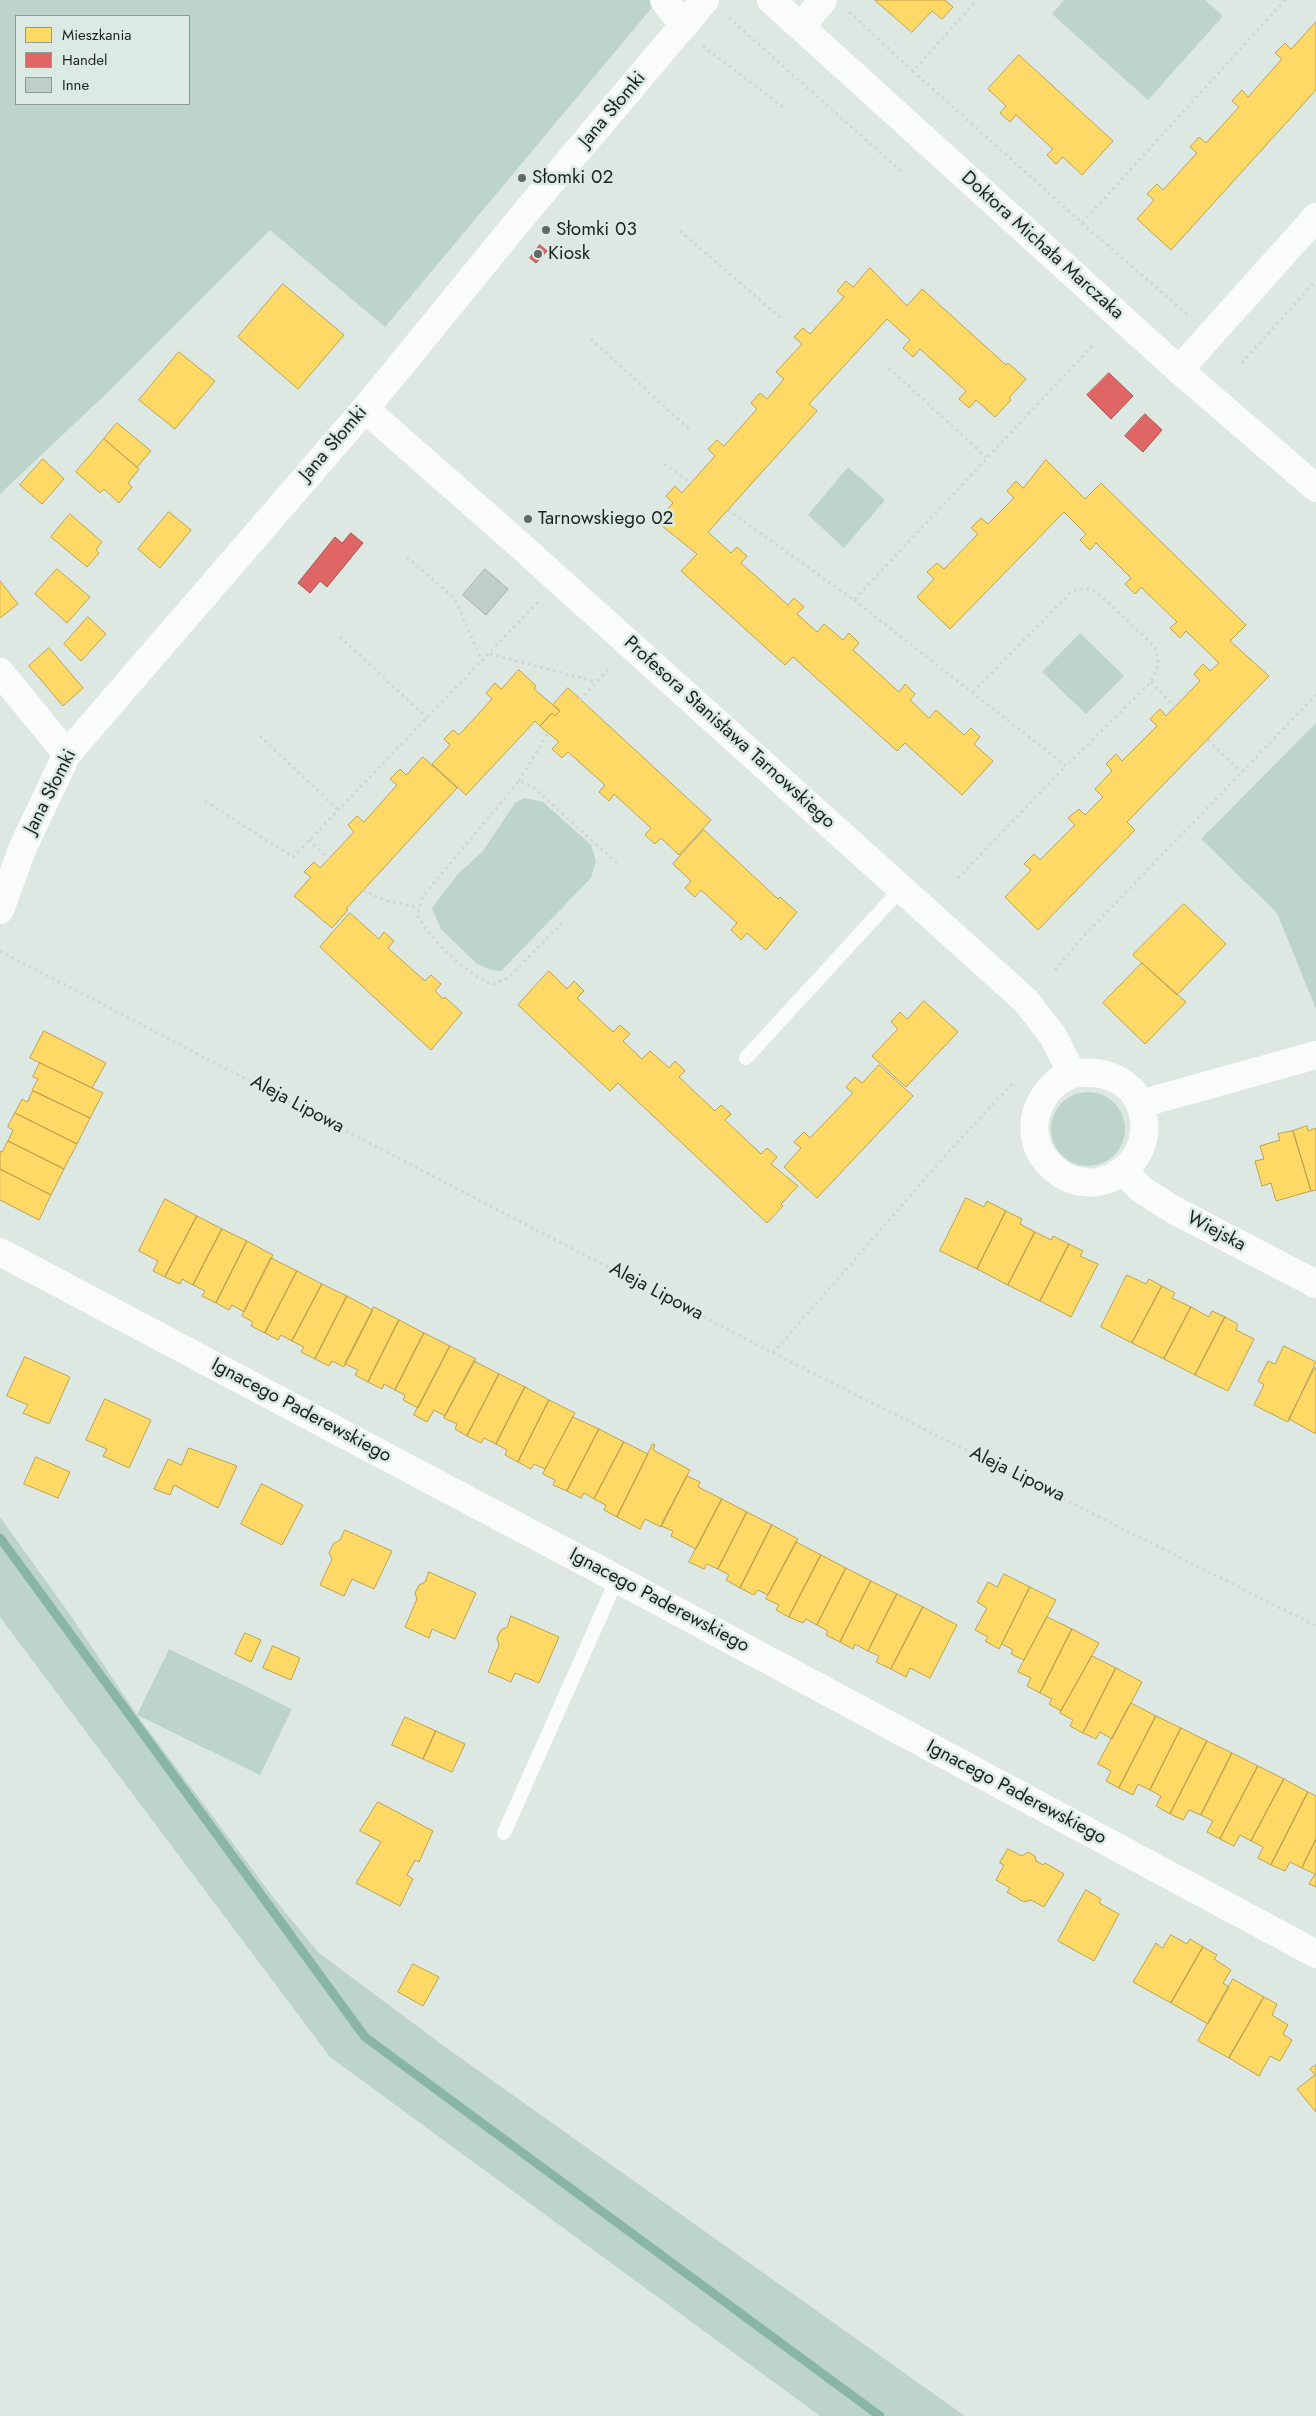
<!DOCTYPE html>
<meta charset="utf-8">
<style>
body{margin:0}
#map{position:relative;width:1316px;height:2416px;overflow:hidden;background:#dee8e3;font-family:Jost,sans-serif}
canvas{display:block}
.legend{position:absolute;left:15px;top:15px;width:175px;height:90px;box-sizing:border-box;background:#dbebe3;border:1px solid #8f9b95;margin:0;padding:6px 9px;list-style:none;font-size:15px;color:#1d2220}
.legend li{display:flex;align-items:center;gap:10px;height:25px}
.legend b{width:25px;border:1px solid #8f9b95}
</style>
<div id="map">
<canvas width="1316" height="2416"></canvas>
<ul class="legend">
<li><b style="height:14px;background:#ffd966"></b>Mieszkania</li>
<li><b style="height:14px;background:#e06666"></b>Handel</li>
<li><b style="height:14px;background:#bfcfc8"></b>Inne</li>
</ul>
</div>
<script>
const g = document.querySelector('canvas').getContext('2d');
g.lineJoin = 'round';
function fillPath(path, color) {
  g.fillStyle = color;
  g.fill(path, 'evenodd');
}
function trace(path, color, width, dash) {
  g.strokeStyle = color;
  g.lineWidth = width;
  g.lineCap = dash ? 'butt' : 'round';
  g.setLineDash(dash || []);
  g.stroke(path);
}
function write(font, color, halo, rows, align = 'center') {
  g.font = font + ' Jost,sans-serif';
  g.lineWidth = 5;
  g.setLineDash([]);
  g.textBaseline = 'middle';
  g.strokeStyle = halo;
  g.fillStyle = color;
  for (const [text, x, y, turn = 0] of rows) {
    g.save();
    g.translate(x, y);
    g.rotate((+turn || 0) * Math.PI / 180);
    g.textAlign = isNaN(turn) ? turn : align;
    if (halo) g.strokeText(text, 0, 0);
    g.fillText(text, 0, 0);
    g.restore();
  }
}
fillPath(new Path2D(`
 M 0,0 L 652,0 L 655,4 L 385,327 L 270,230 L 108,392 L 0,494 ZM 16,16 L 189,16 L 189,104 L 16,104 Z
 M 1064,0 L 1205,0 L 1223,16 L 1148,100 L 1052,14 Z
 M 848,467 L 885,500 L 844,548 L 808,515 Z
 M 1080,633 L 1124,676 L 1086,714 L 1042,672 Z
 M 1316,723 L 1316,1009 L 1277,913 L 1201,839 Z
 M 524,798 L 543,802 L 591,845 L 596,861 L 591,878 L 501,971 L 492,970 L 477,964 L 441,929 L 432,908 L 458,874 L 483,851 L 515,803 Z
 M1051 1129a37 37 0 1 1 74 0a37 37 0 1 1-74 0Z
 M 0,1517 L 71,1616 L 137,1715 L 169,1649 L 292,1709 L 260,1775 L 137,1715 L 276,1901 L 319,1953 L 448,2049 L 965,2416 L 820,2416 L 330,2057 L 0,1617 Z`), '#bcd4c9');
const homes = new Path2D(`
 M 875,0 L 945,0 L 953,7 L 942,19 L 932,11 L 912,32 Z
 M 1316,22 L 1316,90 L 1171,250 L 1137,219 L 1154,200 L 1147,194 L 1157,184 L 1163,190 L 1197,153 L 1190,147 L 1199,137 L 1206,143 L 1239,107 L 1232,101 L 1242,90 L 1248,97 L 1282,59 L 1275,53 L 1285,43 L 1291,49 Z
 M 1019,55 L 1113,141 L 1082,175 L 1063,157 L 1056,164 L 1047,155 L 1053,149 L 1016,115 L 1010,122 L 1000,113 L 1006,106 L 988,89 Z
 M 870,268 L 907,306 L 922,289 L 1006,365 L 1008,363 L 1026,379 L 1009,398 L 1011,400 L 995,417 L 976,400 L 969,408 L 959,399 L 966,391 L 920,349 L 913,357 L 903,348 L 910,340 L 887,319 L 809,404 L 817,411 L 708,532 L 731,553 L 737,547 L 747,556 L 741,563 L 788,605 L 794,598 L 804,607 L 797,614 L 817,632 L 824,624 L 843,640 L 849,633 L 859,643 L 853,650 L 899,692 L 905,684 L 915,694 L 910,700 L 929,718 L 936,710 L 964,735 L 971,728 L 980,737 L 974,744 L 993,761 L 962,795 L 905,743 L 897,751 L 793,657 L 785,665 L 681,571 L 697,554 L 656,521 L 673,503 L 666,496 L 675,486 L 682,493 L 715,456 L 708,449 L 717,440 L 724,446 L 757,409 L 751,403 L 760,393 L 767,399 L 784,379 L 776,372 L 802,344 L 794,337 L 803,328 L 810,334 L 844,297 L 837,291 L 846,281 L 853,287 Z
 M 283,284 L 344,335 L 298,389 L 238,337 Z
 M 179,352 L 215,381 L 175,429 L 139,400 Z
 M 117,423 L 151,451 L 137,467 L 104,439 Z
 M 104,439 L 139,469 L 128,483 L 132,487 L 119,503 L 104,489 L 100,493 L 76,472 Z
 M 43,459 L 64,479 L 42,504 L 20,485 Z
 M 1046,460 L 1085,499 L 1101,483 L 1246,625 L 1230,641 L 1269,676 L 1127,822 L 1135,830 L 1038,930 L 1005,897 L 1031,870 L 1024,864 L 1034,854 L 1040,860 L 1075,825 L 1068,818 L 1079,809 L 1085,815 L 1103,797 L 1095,789 L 1112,771 L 1106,764 L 1116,754 L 1122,761 L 1157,726 L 1150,719 L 1160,709 L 1166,716 L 1200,681 L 1194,674 L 1203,664 L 1210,671 L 1219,663 L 1186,631 L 1180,638 L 1170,628 L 1177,622 L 1141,587 L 1135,594 L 1125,584 L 1131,578 L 1096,543 L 1090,550 L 1080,540 L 1086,534 L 1064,512 L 950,629 L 917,597 L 934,579 L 927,572 L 937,563 L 944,569 L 978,534 L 971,528 L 981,518 L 988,524 L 1014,498 L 1007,491 L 1016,481 L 1023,488 Z
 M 169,512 L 191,530 L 160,568 L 138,549 Z
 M 70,514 L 102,542 L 96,550 L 99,553 L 87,567 L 51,537 Z
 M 57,569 L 90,597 L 67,623 L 35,594 Z
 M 0,581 L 18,604 L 0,618 Z
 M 88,617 L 106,634 L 81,661 L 64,644 Z
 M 49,648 L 83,688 L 63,706 L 29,666 Z
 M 519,670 L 536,686 L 534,689 L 560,711 L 555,716 L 552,713 L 540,726 L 535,721 L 466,795 L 432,764 L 450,745 L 444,739 L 453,730 L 459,735 L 492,699 L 486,693 L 495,683 L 501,689 Z
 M 568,688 L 711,820 L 679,855 L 661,838 L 655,844 L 645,835 L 651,828 L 614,794 L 609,801 L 599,792 L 605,785 L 568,752 L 562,758 L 552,749 L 559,742 L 540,726 L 552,713 L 555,716 L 560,711 L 553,705 Z
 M 423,757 L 457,788 L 346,909 L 348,910 L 332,928 L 294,896 L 311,877 L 304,872 L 314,862 L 320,868 L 354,832 L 348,825 L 357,816 L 364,822 L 397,785 L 390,779 L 400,769 L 406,775 Z
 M 704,830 L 778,899 L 780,897 L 797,912 L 766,950 L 747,933 L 741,940 L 731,930 L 737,923 L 701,890 L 695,897 L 685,888 L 691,881 L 673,864 Z
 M 1184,904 L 1226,944 L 1177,995 L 1133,955 Z
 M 350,913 L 379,939 L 384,932 L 394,941 L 388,948 L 425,981 L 431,975 L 441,984 L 435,991 L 443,999 L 445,997 L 462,1013 L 431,1050 L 320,947 Z
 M 1142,963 L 1186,1002 L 1145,1044 L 1103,1003 Z
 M 549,971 L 567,989 L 574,981 L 584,991 L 577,998 L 613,1032 L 620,1025 L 630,1034 L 623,1041 L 642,1059 L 650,1051 L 669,1068 L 675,1061 L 685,1071 L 679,1077 L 715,1111 L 721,1105 L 731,1114 L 725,1120 L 761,1154 L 767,1148 L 777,1157 L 771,1164 L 798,1186 L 781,1204 L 783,1206 L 767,1223 L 618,1083 L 610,1091 L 518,1005 Z
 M 924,1001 L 958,1032 L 906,1087 L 872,1056 L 898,1029 L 891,1022 L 900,1012 L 907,1019 Z
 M 44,1031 L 106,1063 L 92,1088 L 30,1058 Z
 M 40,1063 L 103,1093 L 90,1118 L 32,1090 L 38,1079 L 33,1077 Z
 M 879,1065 L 913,1096 L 817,1198 L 784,1167 L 801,1148 L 794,1142 L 804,1132 L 810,1138 L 853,1093 L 846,1087 L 855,1077 L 862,1083 Z
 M 33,1091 L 90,1118 L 77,1144 L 15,1113 L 22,1099 L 27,1102 Z
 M 15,1113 L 77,1144 L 64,1169 L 8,1141 L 13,1130 L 8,1127 Z
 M 1307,1126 L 1308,1131 L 1316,1128 L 1316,1190 L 1311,1191 L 1293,1131 Z
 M 1293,1131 L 1311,1191 L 1276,1201 L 1271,1183 L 1262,1186 L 1255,1161 L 1264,1159 L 1260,1146 L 1280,1140 L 1278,1134 Z
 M 8,1141 L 64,1169 L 51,1195 L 0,1169 L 0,1151 L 2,1152 Z
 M 0,1169 L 51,1195 L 39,1220 L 0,1200 Z
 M 966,1198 L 984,1207 L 987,1201 L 1006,1211 L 977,1269 L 940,1251 Z
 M 165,1199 L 197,1216 L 165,1277 L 153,1271 L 158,1261 L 139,1251 Z
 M 1006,1211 L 1022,1219 L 1020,1224 L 1035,1232 L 1008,1285 L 977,1269 Z
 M 197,1216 L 222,1229 L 193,1285 L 182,1279 L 180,1284 L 165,1277 Z
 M 222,1229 L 247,1241 L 216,1303 L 202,1296 L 205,1291 L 193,1285 Z
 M 1035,1232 L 1051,1240 L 1053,1236 L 1069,1244 L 1040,1301 L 1008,1285 Z
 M 247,1241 L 273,1255 L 244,1312 L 232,1305 L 229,1310 L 216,1303 Z
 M 1069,1244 L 1083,1251 L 1080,1256 L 1098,1264 L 1071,1317 L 1040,1301 Z
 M 271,1258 L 297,1271 L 265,1333 L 251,1326 L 253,1322 L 242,1316 Z
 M 297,1271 L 322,1284 L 292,1341 L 281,1335 L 278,1340 L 265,1333 Z
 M 1127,1275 L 1146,1284 L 1149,1279 L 1162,1286 L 1132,1343 L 1101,1327 Z
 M 322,1284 L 347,1296 L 315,1359 L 301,1352 L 304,1347 L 292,1341 Z
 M 1162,1286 L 1175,1293 L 1172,1298 L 1191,1307 L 1164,1359 L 1132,1343 Z
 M 347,1296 L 373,1310 L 344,1367 L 332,1361 L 329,1366 L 315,1359 Z
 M 374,1307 L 399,1320 L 368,1382 L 355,1375 L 358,1370 L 345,1364 Z
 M 1191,1307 L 1209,1317 L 1212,1311 L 1225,1317 L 1195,1375 L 1164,1359 Z
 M 1225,1317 L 1238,1324 L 1236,1330 L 1254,1339 L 1228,1391 L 1195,1375 Z
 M 399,1320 L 424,1333 L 395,1390 L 384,1384 L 382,1389 L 368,1382 Z
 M 424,1333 L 450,1346 L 418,1408 L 403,1400 L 405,1395 L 395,1390 Z
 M 450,1346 L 476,1359 L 445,1416 L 434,1410 L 427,1422 L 414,1415 Z
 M 1284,1346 L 1316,1362 L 1288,1422 L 1254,1405 L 1264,1385 L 1258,1381 L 1268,1361 L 1275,1364 Z
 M 25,1357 L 70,1377 L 49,1424 L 23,1413 L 28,1405 L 7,1396 Z
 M 474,1361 L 499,1374 L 467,1436 L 455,1429 L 457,1424 L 444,1418 Z
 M 1315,1368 L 1316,1368 L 1316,1434 L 1289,1419 Z
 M 499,1374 L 525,1387 L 496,1444 L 484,1438 L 481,1443 L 467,1436 Z
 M 525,1387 L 549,1400 L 518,1462 L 505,1455 L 507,1450 L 496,1444 Z
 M 105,1399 L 151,1420 L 129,1468 L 103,1456 L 107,1449 L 86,1440 Z
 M 549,1400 L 575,1413 L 545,1469 L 534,1464 L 531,1469 L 518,1462 Z
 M 573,1417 L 599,1429 L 567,1491 L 553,1485 L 555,1480 L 543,1474 Z
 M 599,1429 L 624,1442 L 594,1499 L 584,1493 L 581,1498 L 567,1491 Z
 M 624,1442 L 648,1454 L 617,1517 L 604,1510 L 606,1505 L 594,1499 Z
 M 653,1444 L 655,1445 L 653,1450 L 690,1470 L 661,1527 L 645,1519 L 640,1529 L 617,1517 Z
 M 189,1448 L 237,1466 L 218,1508 L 174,1485 L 170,1495 L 154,1489 L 168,1459 L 181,1465 Z
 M 36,1457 L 70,1472 L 58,1498 L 24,1484 Z
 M 687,1476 L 700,1482 L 698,1487 L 722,1499 L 696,1549 L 671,1536 L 673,1531 L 661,1526 Z
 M 262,1484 L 303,1505 L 282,1545 L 241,1524 Z
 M 722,1499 L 747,1512 L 718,1569 L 707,1564 L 704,1569 L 689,1562 Z
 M 747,1512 L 772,1525 L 740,1588 L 726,1580 L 729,1575 L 718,1569 Z
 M 772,1525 L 798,1539 L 768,1595 L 758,1590 L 754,1595 L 740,1588 Z
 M 345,1530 L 392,1551 L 374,1589 L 352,1579 L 344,1596 L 320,1585 L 332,1559 L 329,1553 L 334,1543 L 340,1540 Z
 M 796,1542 L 821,1555 L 789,1617 L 776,1610 L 779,1605 L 766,1599 Z
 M 821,1555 L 846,1568 L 817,1625 L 806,1619 L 803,1623 L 789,1617 Z
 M 846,1568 L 871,1581 L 840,1642 L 826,1635 L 828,1631 L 817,1625 Z
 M 429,1572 L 476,1593 L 455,1639 L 432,1629 L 429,1638 L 405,1627 L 417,1599 L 415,1593 L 419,1585 L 425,1582 Z
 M 1004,1574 L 1030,1587 L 999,1649 L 985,1641 L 988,1637 L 975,1630 L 987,1608 L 977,1602 L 988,1582 L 997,1587 Z
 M 871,1581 L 897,1594 L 868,1651 L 855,1644 L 853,1649 L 840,1642 Z
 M 1030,1587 L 1056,1600 L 1024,1660 L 1011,1654 L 1013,1650 L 1002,1644 Z
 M 897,1594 L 923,1607 L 891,1669 L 876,1662 L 879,1656 L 868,1651 Z
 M 923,1607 L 957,1625 L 930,1678 L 910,1668 L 906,1677 L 891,1669 Z
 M 511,1616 L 559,1637 L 539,1683 L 515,1673 L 511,1682 L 488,1672 L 499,1645 L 497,1638 L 501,1630 L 507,1627 Z
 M 1047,1617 L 1072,1629 L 1040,1693 L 1027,1686 L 1031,1678 L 1018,1672 Z
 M 1072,1629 L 1099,1643 L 1061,1711 L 1049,1704 L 1052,1699 L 1040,1693 Z
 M 245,1633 L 261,1640 L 251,1662 L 235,1654 Z
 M 273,1646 L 300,1658 L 291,1680 L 263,1668 Z
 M 1092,1656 L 1116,1668 L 1083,1733 L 1070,1726 L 1073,1720 L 1060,1713 Z
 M 1116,1668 L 1142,1682 L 1112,1739 L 1100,1732 L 1096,1739 L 1083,1733 Z
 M 1131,1703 L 1156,1716 L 1119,1788 L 1106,1781 L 1111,1771 L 1098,1764 Z
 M 1156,1716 L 1181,1728 L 1150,1790 L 1138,1784 L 1133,1795 L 1119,1788 Z
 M 405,1717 L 436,1731 L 423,1759 L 392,1745 Z
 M 1181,1728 L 1207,1741 L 1170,1814 L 1156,1806 L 1161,1796 L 1150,1790 Z
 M 436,1731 L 465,1744 L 452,1772 L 423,1759 Z
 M 1207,1741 L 1232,1753 L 1201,1815 L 1189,1810 L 1183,1820 L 1170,1814 Z
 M 1232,1753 L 1258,1766 L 1220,1839 L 1207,1832 L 1213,1821 L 1201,1815 Z
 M 1258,1766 L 1284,1779 L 1251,1841 L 1240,1835 L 1234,1846 L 1220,1839 Z
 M 1284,1779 L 1308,1792 L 1271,1865 L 1258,1858 L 1263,1847 L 1251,1841 Z
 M 1308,1792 L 1316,1796 L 1316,1839 L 1302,1868 L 1290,1862 L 1285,1871 L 1271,1865 Z
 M 378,1802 L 433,1831 L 419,1862 L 415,1860 L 407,1875 L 413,1879 L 400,1906 L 356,1883 L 381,1842 L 360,1831 Z
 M 1316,1839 L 1316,1887 L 1309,1884 L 1315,1874 L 1302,1868 Z
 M 1008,1849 L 1022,1856 L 1028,1852 L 1035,1856 L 1036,1861 L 1043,1865 L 1045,1863 L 1064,1874 L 1044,1907 L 1031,1900 L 1024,1902 L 1007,1892 L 1010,1888 L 996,1880 L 1004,1865 L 1000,1863 Z
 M 1086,1890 L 1101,1899 L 1099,1903 L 1119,1914 L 1094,1961 L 1058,1941 Z
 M 1171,1935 L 1187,1944 L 1190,1939 L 1203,1947 L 1171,2003 L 1133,1982 L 1156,1943 L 1162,1948 Z
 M 1203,1947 L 1217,1955 L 1214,1959 L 1231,1970 L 1223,1983 L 1229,1987 L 1208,2024 L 1171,2003 Z
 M 413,1964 L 439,1977 L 423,2006 L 398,1992 Z
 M 1233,1979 L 1264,1997 L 1229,2058 L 1198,2041 Z
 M 1264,1997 L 1277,2004 L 1272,2015 L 1288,2025 L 1283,2034 L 1292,2040 L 1280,2061 L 1270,2056 L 1259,2076 L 1229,2058 Z
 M 1316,2065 L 1316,2112 L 1297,2089 L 1315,2075 L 1310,2069 Z`);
fillPath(homes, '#ffd966');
trace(homes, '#bba251', 1);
const shops = new Path2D(`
 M 540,245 L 547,251 L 536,263 L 530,258 Z
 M 1109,373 L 1133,396 L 1111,419 L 1087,395 Z
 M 1145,414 L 1162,430 L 1143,452 L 1125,436 Z
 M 351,533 L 363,543 L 327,587 L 320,581 L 310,593 L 298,583 L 335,537 L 342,543 Z`);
fillPath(shops, '#e06666');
trace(shops, '#a65251', 1);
trace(new Path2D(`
 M 0,1538 L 365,2037 L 880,2416`), '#89b5a3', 9);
const building = new Path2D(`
 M 485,569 L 508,589 L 486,615 L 463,595 Z`);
fillPath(building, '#bfcfc8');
trace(building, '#a8afab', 1);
trace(new Path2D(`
 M 849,12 L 913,71 L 977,0
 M 729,18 L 902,172
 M 703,46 L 783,107
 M 913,71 L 1082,223 L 1285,0
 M 1082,223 L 1189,316
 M 680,231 L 783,320
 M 591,339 L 691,431
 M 1242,363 L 1316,280
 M 889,368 L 987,458
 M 664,464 L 691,483
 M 728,510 L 854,600 L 1093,345
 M 407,557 L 455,599 L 482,661
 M 854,600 L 1066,766 L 956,880
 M 340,637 L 427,718
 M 490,654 L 597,682
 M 1151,682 L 1175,707
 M 973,692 L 1070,593 C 1080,588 1087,587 1097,592 L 1155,647 C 1160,661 1158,668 1151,682 L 1066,766
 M 580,700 L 610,667
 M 260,736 L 338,810
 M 1208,740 L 1241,772
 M 519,781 L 548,733
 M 205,801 L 293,857 L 539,601
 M 309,840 L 329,859
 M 363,890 L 384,900 L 419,908
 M 562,923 L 508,978 L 492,985 C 463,970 433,943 417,915 L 423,896 L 519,781 L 532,786 L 618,864
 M 0,951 L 773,1353 L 1316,1626
 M 1055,970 L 1080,940 L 1316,695
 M 773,1353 L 953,1147 L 1012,1084`), '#d3d5d5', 3, [2.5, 4]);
trace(new Path2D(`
 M 746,1058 L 902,888
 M 504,1833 L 617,1579`), '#fafcfb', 14);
trace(new Path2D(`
 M 664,0 L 684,26
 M 771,0 L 1179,370 L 1316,488
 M 801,27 L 823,0
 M 1179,370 L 1316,217
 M 365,409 L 513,539 L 1026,1001 L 1053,1036 L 1072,1074 C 1107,1068 1141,1083 1144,1122 C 1146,1137 1140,1153 1130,1164 C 1077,1219 993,1139 1058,1081
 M 0,672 L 67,754
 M 1140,1104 L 1316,1055
 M 1123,1171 L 1141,1189 L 1172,1209 L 1316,1284
 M 0,1252 L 617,1579 L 1316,1954`), '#fafcfb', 28);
trace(new Path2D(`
 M 0,910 L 23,847 L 67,754 L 365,409 L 525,213 L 705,0
 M 1058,1081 L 1072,1074`), '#fafcfb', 28);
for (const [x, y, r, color] of [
 [522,178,5,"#616764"],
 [546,230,5,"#616764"],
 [538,254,5,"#616764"],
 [528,519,5,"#616764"]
]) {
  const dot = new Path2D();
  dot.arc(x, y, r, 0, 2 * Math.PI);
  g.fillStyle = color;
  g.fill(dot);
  trace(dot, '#dbebe3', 2);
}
write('19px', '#1d2220', '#dbebe3', [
 ["Jana Słomki",613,110,-50],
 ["Doktora Michała Marczaka",1042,246,42],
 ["Jana Słomki",334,444,-49],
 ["Profesora Stanisława Tarnowskiego",729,733,42],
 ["Jana Słomki",51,792,-63],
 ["Aleja Lipowa",297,1105,28],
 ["Wiejska",1216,1232,28],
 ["Aleja Lipowa",656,1292,28],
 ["Ignacego Paderewskiego",301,1411,28],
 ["Aleja Lipowa",1017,1475,26],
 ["Ignacego Paderewskiego",659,1601,28],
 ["Ignacego Paderewskiego",1016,1793,28]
]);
write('19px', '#1d2220', '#dbebe3', [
 ["Słomki 02",532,178],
 ["Słomki 03",556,230],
 ["Kiosk",548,254],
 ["Tarnowskiego 02",538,519]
], 'left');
</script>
